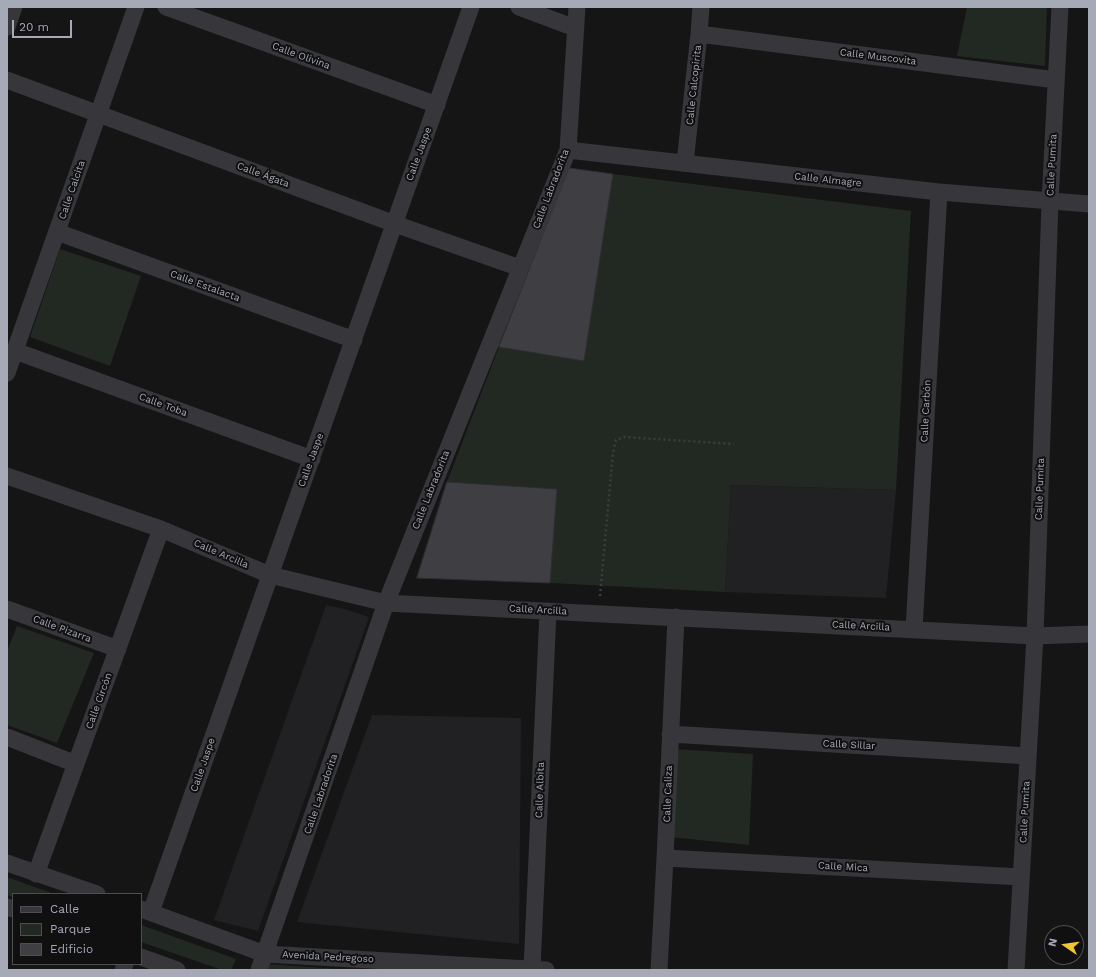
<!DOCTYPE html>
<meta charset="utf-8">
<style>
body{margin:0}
#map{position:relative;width:1096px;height:977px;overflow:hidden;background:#151516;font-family:"Work Sans",sans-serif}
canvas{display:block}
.frame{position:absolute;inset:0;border:8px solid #a6aab6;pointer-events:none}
.legend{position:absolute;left:12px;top:893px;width:130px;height:72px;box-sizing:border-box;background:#101011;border:1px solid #4c4e53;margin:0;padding:5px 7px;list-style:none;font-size:12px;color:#a6aab6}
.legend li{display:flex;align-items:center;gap:8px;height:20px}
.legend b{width:20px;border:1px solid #4c4e53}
.north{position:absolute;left:1044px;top:925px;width:40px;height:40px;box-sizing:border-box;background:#101011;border:1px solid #4c4e53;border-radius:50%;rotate:283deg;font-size:11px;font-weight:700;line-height:16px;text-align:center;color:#a6aab6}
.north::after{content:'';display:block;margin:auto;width:14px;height:18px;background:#f0c633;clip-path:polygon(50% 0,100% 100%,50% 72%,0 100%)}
.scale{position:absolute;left:12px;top:20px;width:60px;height:18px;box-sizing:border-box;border:2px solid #a6aab6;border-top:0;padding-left:5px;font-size:12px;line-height:14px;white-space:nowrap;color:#a6aab6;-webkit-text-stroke:3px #101011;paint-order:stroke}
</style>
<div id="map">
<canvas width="1096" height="977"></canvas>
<div class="frame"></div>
<ul class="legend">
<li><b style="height:5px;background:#36363b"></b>Calle</li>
<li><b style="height:11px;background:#212922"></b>Parque</li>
<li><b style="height:11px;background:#3f3f43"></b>Edificio</li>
</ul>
<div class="north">N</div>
<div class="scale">20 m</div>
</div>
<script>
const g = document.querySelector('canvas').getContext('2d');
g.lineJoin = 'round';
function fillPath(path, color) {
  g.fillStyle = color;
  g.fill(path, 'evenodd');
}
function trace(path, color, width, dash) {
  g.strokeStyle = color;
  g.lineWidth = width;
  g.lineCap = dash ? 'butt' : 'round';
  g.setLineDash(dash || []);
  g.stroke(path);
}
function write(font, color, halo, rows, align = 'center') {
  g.font = font + ' "Work Sans",sans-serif';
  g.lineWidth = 4;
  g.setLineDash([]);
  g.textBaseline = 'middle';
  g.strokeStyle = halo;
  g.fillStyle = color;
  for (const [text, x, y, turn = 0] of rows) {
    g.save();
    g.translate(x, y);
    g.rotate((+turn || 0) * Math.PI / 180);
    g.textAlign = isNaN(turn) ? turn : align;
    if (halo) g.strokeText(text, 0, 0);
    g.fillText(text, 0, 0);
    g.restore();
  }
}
fillPath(new Path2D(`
 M 731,485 L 896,490 L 886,598 L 725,592 Z
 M 326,605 L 344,609 L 369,617 L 258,931 L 214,920 Z
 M 372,715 L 521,718 L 519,944 L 297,922 Z`), '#212123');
fillPath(new Path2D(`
 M 967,7 L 1047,7 L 1045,66 L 957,56 Z
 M 613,174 L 911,211 L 896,490 L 731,485 L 725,592 L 550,583 L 557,489 L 447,482 L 499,347 L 584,361 Z
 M 60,249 L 141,276 L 110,366 L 30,337 Z
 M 17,626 L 94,653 L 57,743 L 7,725 L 7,651 Z
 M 673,749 L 753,754 L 749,845 L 669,837 Z
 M 7,877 L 54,894 L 13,894 L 13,897 L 7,895 Z
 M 141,925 L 236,959 L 231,970 L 222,970 L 141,942 Z
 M 266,964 L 354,970 L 265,970 Z`), '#212922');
const building = new Path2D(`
 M 569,168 L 613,174 L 584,361 L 499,347 Z
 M 447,482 L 557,489 L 550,583 L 417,578 Z`);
fillPath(building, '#3f3f43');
trace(building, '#2f2f32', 1);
trace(new Path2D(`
 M 600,596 L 613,453 L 616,440 L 624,437 L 734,444`), '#3c3d42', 2.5, [2, 3]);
trace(new Path2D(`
 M 166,7 L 437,105
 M 519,7 L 575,28
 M 7,27 L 14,7
 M 699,34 L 1056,80
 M 7,80 L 395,224 L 520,268
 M 568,150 L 939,192 L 1089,204
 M 685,163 L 699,34 L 701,7
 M 57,232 L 354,340
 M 15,351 L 312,459
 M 7,373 L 136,7
 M 7,476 L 161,529 L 270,575 L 386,603 L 1035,636 L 1089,634
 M 7,609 L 118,649
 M 914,629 L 939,192
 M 670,734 L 1028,756
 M 7,737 L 76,764
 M 665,858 L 1021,877
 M 7,863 L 97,894
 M 36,874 L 161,529
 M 7,907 L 13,909
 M 141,909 L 265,954 L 546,970
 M 151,912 L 471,7
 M 141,957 L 177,970
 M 532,969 L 548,611
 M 123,970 L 125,964
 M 259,970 L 386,603 L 568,150 L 577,7
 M 659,970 L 665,858 L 676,617
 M 1016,970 L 1035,636 L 1050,202 L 1060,7`), '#36363b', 17);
write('10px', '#a6aab6', '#101011', [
 ["Calle Olivina",301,56,20],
 ["Calle Muscovita",878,57,7],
 ["Calle Calcopirita",694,85,-84],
 ["Calle Jaspe",419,154,-70],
 ["Calle Pumita",1052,165,-87],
 ["Calle Ágata",263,175,20],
 ["Calle Almagre",828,180,6],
 ["Calle Labradorita",551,189,-69],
 ["Calle Calcita",72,190,-71],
 ["Calle Estalacta",205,286,20],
 ["Calle Toba",163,405,20],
 ["Calle Carbón",926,411,-87],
 ["Calle Jaspe",311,460,-70],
 ["Calle Pumita",1040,489,-88],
 ["Calle Labradorita",431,490,-68],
 ["Calle Arcilla",221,554,23],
 ["Calle Arcilla",538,610,3],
 ["Calle Arcilla",861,626,3],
 ["Calle Pizarra",62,629,20],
 ["Calle Circón",99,701,-70],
 ["Calle Sillar",849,745,3],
 ["Calle Jaspe",203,765,-71],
 ["Calle Albita",540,790,-88],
 ["Calle Labradorita",321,794,-71],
 ["Calle Caliza",668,794,-88],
 ["Calle Pumita",1025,812,-87],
 ["Calle Mica",843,867,3],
 ["Avenida Pedregoso",328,957,3]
]);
</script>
